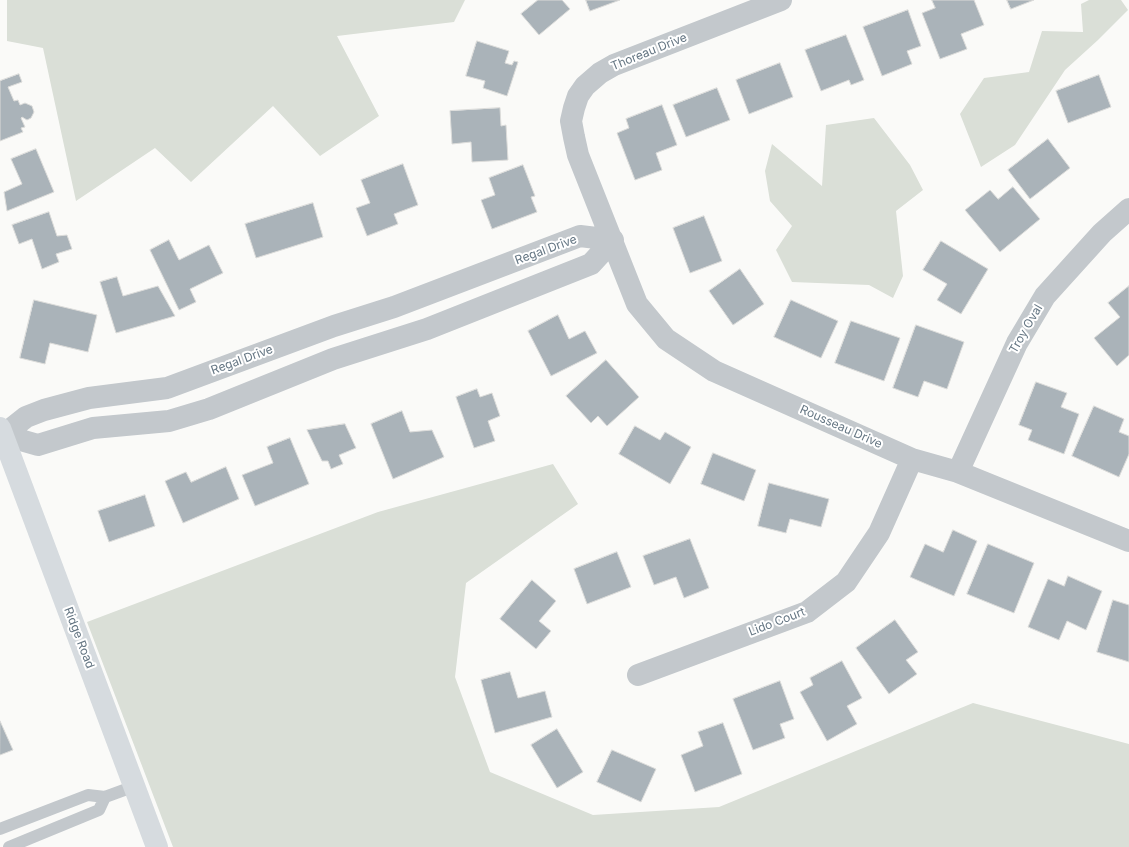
<!DOCTYPE html>
<style>
body{margin:0}
canvas{display:block;background:#fafaf8}
</style>
<canvas width="1129" height="847"></canvas>
<script>
const g = document.querySelector('canvas').getContext('2d');
g.lineJoin = 'round';
function fillPath(path, color) {
  g.fillStyle = color;
  g.fill(path, 'evenodd');
}
function trace(path, color, width, dash) {
  g.strokeStyle = color;
  g.lineWidth = width;
  g.lineCap = dash ? 'butt' : 'round';
  g.setLineDash(dash || []);
  g.stroke(path);
}
function write(font, color, halo, rows, align = 'center') {
  g.font = font + ' Inter,sans-serif';
  g.lineWidth = 4;
  g.setLineDash([]);
  g.textBaseline = 'middle';
  g.strokeStyle = halo;
  g.fillStyle = color;
  for (const [text, x, y, turn = 0] of rows) {
    g.save();
    g.translate(x, y);
    g.rotate((+turn || 0) * Math.PI / 180);
    g.textAlign = isNaN(turn) ? turn : align;
    if (halo) g.strokeText(text, 0, 0);
    g.fillText(text, 0, 0);
    g.restore();
  }
}
fillPath(new Path2D(`
 M 7,0 L 465,0 L 454,22 L 337,36 L 379,116 L 320,156 L 273,106 L 191,182 L 155,148 L 76,201 L 43,48 L 7,41 Z
 M 1089,0 L 1121,0 L 1128,10 L 1098,40 L 1065,70 L 1015,145 L 981,167 L 960,114 L 984,78 L 1029,72 L 1042,31 L 1083,32 L 1081,4 Z
 M 874,118 L 910,165 L 923,190 L 896,211 L 903,276 L 893,298 L 869,285 L 792,282 L 776,250 L 792,226 L 770,201 L 765,171 L 772,144 L 822,186 L 826,125 Z
 M 553,464 L 578,504 L 466,583 L 455,677 L 490,772 L 593,815 L 719,807 L 973,703 L 1129,744 L 1129,847 L 173,847 L 87,622 L 378,512 Z`), '#dadfd7');
const building = new Path2D(`
 M 538,0 L 562,0 L 570,9 L 539,35 L 521,14 Z
 M 586,0 L 620,0 L 590,11 Z
 M 932,0 L 974,0 L 984,25 L 961,34 L 967,49 L 940,59 L 922,13 L 935,8 Z
 M 1007,0 L 1034,0 L 1011,9 Z
 M 908,10 L 921,46 L 907,51 L 912,64 L 882,76 L 863,27 Z
 M 846,35 L 864,80 L 851,85 L 849,80 L 821,91 L 805,50 Z
 M 477,41 L 509,51 L 505,63 L 512,65 L 514,61 L 518,62 L 507,96 L 483,88 L 485,81 L 466,76 Z
 M 780,63 L 793,97 L 749,114 L 736,80 Z
 M 19,74 L 22,82 L 8,87 L 14,101 L 18,100 L 20,105 L 25,103 L 32,106 L 34,112 L 31,118 L 27,120 L 22,117 L 21,118 L 25,127 L 21,128 L 23,132 L 0,141 L 0,81 Z
 M 1099,75 L 1111,107 L 1068,123 L 1056,91 Z
 M 717,88 L 730,120 L 686,137 L 673,105 Z
 M 662,105 L 677,145 L 656,153 L 662,170 L 635,180 L 617,133 L 629,128 L 626,119 Z
 M 500,108 L 501,126 L 506,125 L 508,160 L 472,162 L 471,142 L 452,144 L 450,111 Z
 M 1048,139 L 1070,168 L 1030,199 L 1008,170 Z
 M 36,149 L 54,192 L 7,211 L 4,192 L 22,184 L 11,159 Z
 M 403,164 L 418,205 L 394,214 L 398,224 L 367,236 L 356,208 L 370,203 L 361,180 Z
 M 523,165 L 535,196 L 531,197 L 537,212 L 492,229 L 481,200 L 495,195 L 489,178 Z
 M 1013,187 L 1040,219 L 1000,252 L 965,210 L 990,190 L 998,199 Z
 M 313,203 L 323,237 L 256,258 L 245,224 Z
 M 49,212 L 57,236 L 67,235 L 72,249 L 56,254 L 59,262 L 42,269 L 32,239 L 19,244 L 12,225 Z
 M 704,216 L 722,261 L 690,273 L 673,228 Z
 M 169,240 L 179,260 L 209,245 L 223,273 L 190,289 L 196,302 L 179,310 L 150,250 Z
 M 941,241 L 988,269 L 961,314 L 937,300 L 947,284 L 923,270 Z
 M 740,269 L 764,304 L 733,325 L 709,291 Z
 M 117,277 L 123,296 L 158,286 L 175,316 L 116,333 L 100,282 Z
 M 1129,286 L 1129,355 L 1117,366 L 1094,338 L 1120,317 L 1108,303 Z
 M 34,300 L 97,315 L 88,352 L 50,343 L 45,364 L 20,358 Z
 M 791,300 L 838,321 L 821,358 L 774,337 Z
 M 558,315 L 569,339 L 585,331 L 597,353 L 551,376 L 528,331 Z
 M 851,321 L 900,338 L 884,381 L 835,363 Z
 M 916,325 L 964,342 L 947,389 L 924,381 L 918,397 L 893,388 Z
 M 606,360 L 639,397 L 607,426 L 598,416 L 591,423 L 566,396 Z
 M 1036,382 L 1067,393 L 1061,407 L 1079,414 L 1064,454 L 1028,440 L 1032,430 L 1019,425 Z
 M 477,389 L 480,397 L 492,393 L 500,416 L 488,421 L 495,441 L 474,448 L 456,397 Z
 M 1094,406 L 1124,419 L 1119,432 L 1129,436 L 1129,454 L 1119,477 L 1072,456 Z
 M 402,411 L 410,432 L 432,430 L 444,457 L 393,479 L 371,424 Z
 M 345,424 L 356,448 L 339,455 L 343,464 L 331,469 L 328,461 L 322,461 L 307,430 Z
 M 635,426 L 660,440 L 665,432 L 691,447 L 670,484 L 619,454 Z
 M 290,438 L 309,484 L 255,506 L 242,475 L 273,463 L 267,447 Z
 M 713,453 L 756,470 L 744,501 L 701,484 Z
 M 226,467 L 239,499 L 183,523 L 165,481 L 186,472 L 191,482 Z
 M 769,483 L 829,499 L 821,527 L 790,519 L 786,533 L 758,526 Z
 M 145,495 L 155,526 L 109,542 L 98,511 Z
 M 953,530 L 977,541 L 954,596 L 910,577 L 925,544 L 943,552 Z
 M 690,539 L 709,588 L 684,598 L 676,577 L 654,585 L 643,556 Z
 M 988,544 L 1034,563 L 1014,613 L 967,594 Z
 M 617,552 L 631,587 L 587,604 L 574,569 Z
 M 1068,576 L 1102,591 L 1086,630 L 1067,621 L 1059,640 L 1028,627 L 1048,579 L 1064,586 Z
 M 532,580 L 556,601 L 539,621 L 551,631 L 536,649 L 500,619 Z
 M 1113,600 L 1129,605 L 1129,662 L 1097,652 Z
 M 895,620 L 918,652 L 906,660 L 917,674 L 889,694 L 856,648 Z
 M 842,661 L 862,698 L 847,706 L 857,724 L 827,741 L 800,692 L 813,685 L 810,678 Z
 M 510,672 L 518,698 L 545,691 L 552,717 L 495,733 L 481,680 Z
 M 780,681 L 794,719 L 780,724 L 785,738 L 753,750 L 733,699 Z
 M 0,721 L 13,750 L 0,755 Z
 M 723,723 L 742,774 L 695,792 L 681,755 L 703,746 L 698,732 Z
 M 557,729 L 583,772 L 557,788 L 531,745 Z
 M 612,750 L 656,769 L 641,802 L 597,782 Z`);
fillPath(building, '#aab3b9');
trace(building, '#dcdcda', 1);
trace(new Path2D(`
 M 0,829 L 88,795 L 105,797 L 135,786
 M 9,847 L 99,810 L 105,797`), '#c3c8cc', 12);
trace(new Path2D(`
 M 781,0 L 614,65 L 600,73 L 585,86 L 578,96 L 574,108 L 571,121 L 574,137 L 578,155 L 637,304 L 666,339 L 714,371 L 912,459 L 958,472 L 1129,541
 M 3,435 L 38,445 L 93,428 L 169,421 L 209,409 L 333,359 L 427,329 L 591,264 L 613,240
 M 0,436 L 3,435 L 26,417 L 44,410 L 89,398 L 167,388 L 334,326 L 394,307 L 580,236 L 613,240
 M 958,472 L 1017,343 L 1045,296 L 1102,233 L 1129,209
 M 638,675 L 807,612 L 846,582 L 879,533 L 912,459`), '#c3c8cc', 22);
trace(new Path2D(`
 M 0,428 L 157,847`), '#d6dbdf', 22);
write('12px', '#657683', '#fff', [
 ["Thoreau Drive",649,52,-22],
 ["Regal Drive",546,250,-20],
 ["Troy Oval",1026,329,-60],
 ["Regal Drive",242,360,-20],
 ["Rousseau Drive",841,427,24],
 ["Lido Court",777,622,-21],
 ["Ridge Road",79,638,69]
]);
</script>
